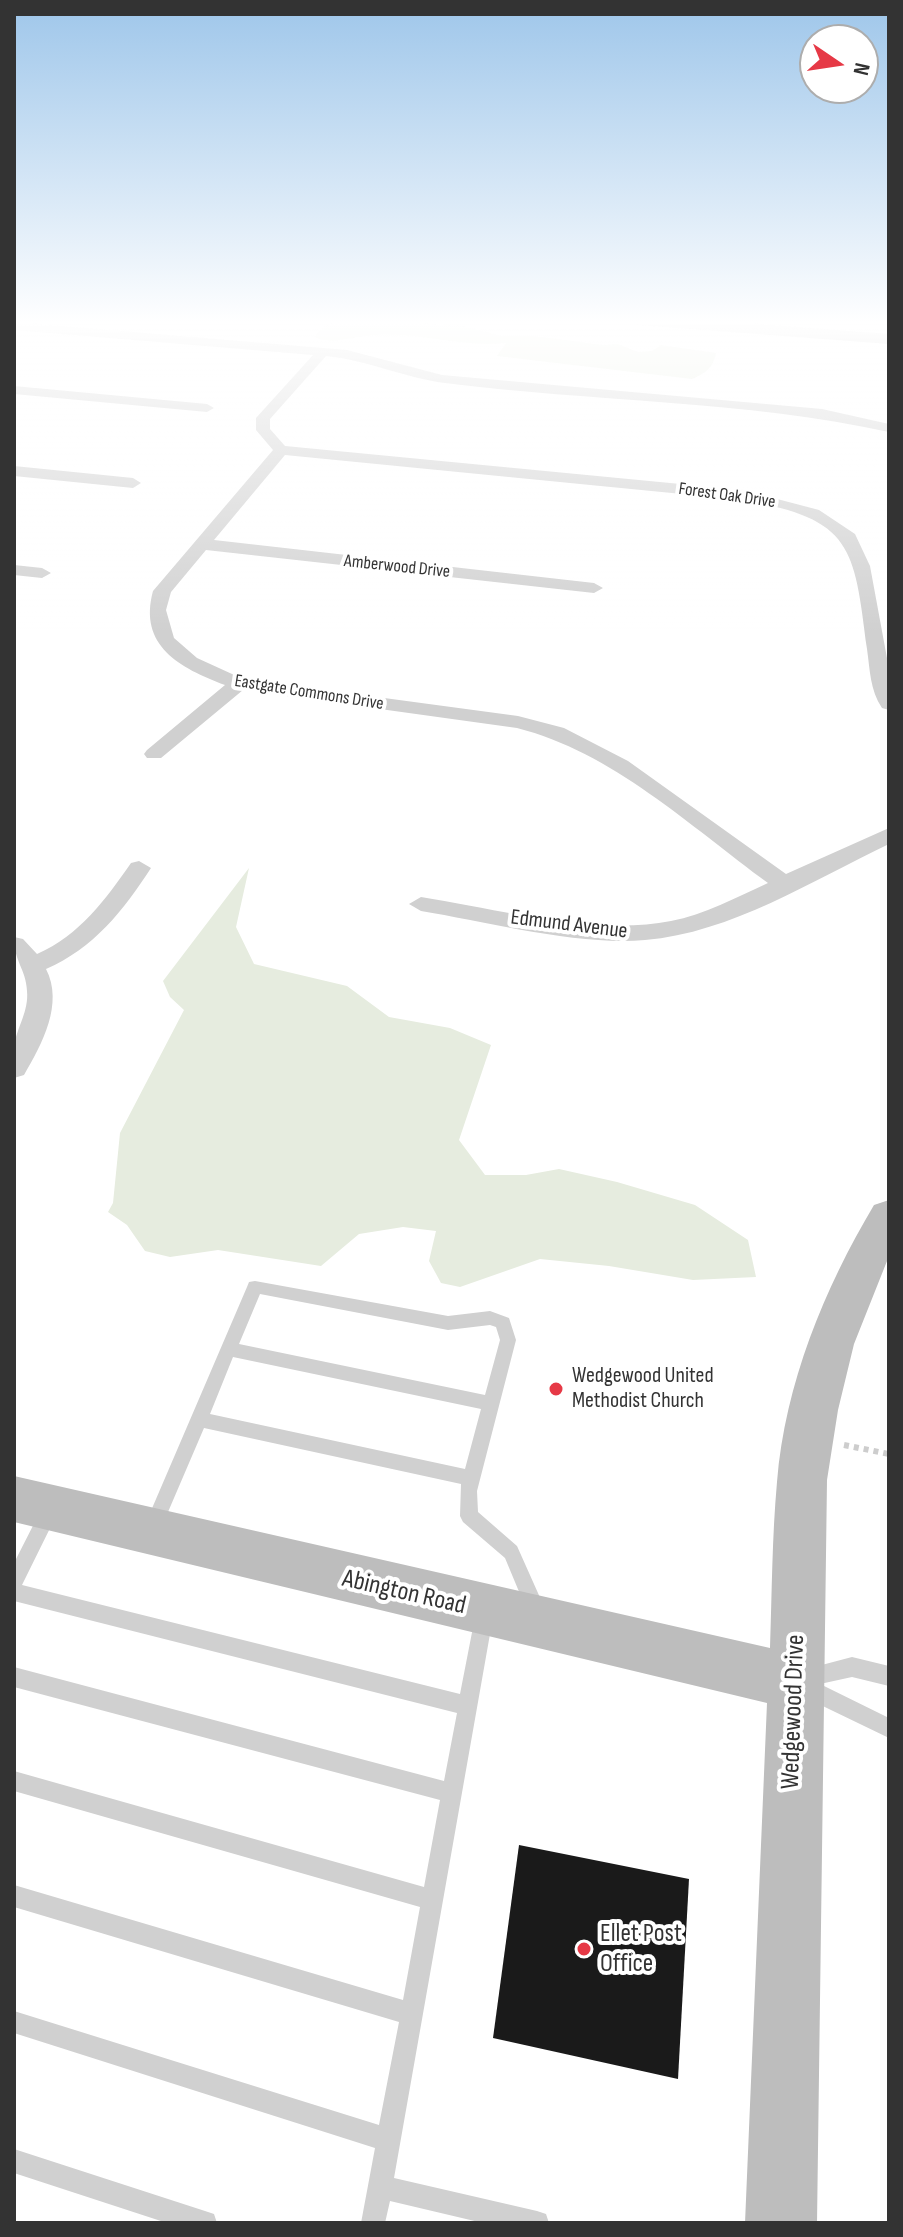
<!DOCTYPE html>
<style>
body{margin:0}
#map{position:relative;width:903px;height:2237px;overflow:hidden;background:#fff;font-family:"Sofia Sans Condensed",sans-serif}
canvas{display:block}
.frame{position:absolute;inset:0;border:16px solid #333;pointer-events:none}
.north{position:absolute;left:799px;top:24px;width:80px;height:80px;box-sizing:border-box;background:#fff;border:2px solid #adadad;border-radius:50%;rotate:103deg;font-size:22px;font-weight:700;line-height:32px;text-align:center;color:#333}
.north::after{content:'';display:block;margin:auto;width:28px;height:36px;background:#e63946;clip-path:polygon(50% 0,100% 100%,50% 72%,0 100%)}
</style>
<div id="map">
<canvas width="903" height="2237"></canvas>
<div class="frame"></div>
<div class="north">N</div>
</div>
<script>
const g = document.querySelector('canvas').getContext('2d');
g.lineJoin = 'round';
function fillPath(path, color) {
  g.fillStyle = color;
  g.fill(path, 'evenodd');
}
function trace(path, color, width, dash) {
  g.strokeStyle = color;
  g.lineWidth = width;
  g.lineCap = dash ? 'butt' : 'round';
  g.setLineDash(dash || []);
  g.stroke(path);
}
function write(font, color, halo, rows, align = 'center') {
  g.font = font + ' "Sofia Sans Condensed",sans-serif';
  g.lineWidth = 8;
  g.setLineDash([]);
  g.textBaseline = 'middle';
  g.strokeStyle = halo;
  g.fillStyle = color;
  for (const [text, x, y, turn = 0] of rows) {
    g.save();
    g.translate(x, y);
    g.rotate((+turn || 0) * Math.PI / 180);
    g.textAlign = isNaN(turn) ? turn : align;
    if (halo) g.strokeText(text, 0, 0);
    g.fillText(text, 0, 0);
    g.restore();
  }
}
fillPath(new Path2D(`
 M 363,320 L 463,326 L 502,336 L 534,336 L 603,345 L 618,344 L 638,352 L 652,351 L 661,345 L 716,353 C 713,368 706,373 692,379 L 497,356 L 506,343 C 462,348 420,332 376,335 C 359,335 329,346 315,337 C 325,319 345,322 363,320 Z
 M 249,868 L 236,927 L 254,964 L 347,986 L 389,1017 L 450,1028 L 491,1045 L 459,1140 L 485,1175 L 526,1175 L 559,1169 L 617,1182 L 695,1205 L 748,1240 L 756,1277 L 693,1280 L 609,1266 L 540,1259 L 460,1287 L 441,1283 L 429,1261 L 436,1231 L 403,1227 L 359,1234 L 321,1266 L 218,1250 L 170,1257 L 145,1251 L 127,1225 L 108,1212 L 113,1203 L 120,1133 L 184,1010 L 170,997 L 163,981 Z`), '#e6ecdf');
fillPath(new Path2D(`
 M 519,1845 L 689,1879 L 678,2079 L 493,2038 Z`), '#1a1a1a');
trace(new Path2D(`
 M 844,1445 L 889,1454`), '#cdcdcd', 6, [5, 5]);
fillPath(new Path2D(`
 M 255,1281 L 448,1316 L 490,1311 L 509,1318 L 516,1340 L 477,1491 L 478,1512 L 517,1546 L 546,1611 L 544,1618 L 537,1620 L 530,1618 L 505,1558 L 463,1522 L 460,1516 L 461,1484 L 204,1428 L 159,1533 L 153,1535 L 147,1533 L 144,1527 L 247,1287 L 249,1282 ZM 260,1294 L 448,1330 L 490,1325 L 496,1327 L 500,1340 L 485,1395 L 239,1344 ZM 233,1357 L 481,1409 L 465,1469 L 210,1414 Z
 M 49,1504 L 55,1506 L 58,1512 L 22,1585 L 460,1694 L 475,1617 L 477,1610 L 484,1608 L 491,1610 L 493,1617 L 394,2178 L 537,2211 L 546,2214 L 549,2223 L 483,2223 L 390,2201 L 385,2223 L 361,2223 L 375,2148 L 14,2033 L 14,2011 L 379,2125 L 399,2022 L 14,1907 L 14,1885 L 403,2000 L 420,1907 L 14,1791 L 14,1771 L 424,1887 L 440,1800 L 14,1687 L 14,1667 L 444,1781 L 457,1713 L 14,1601 L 14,1563 L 43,1506 Z
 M 852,1657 L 889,1666 L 889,1686 L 852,1677 L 820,1684 L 889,1718 L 889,1738 L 802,1696 L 799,1689 L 801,1686 L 796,1678 L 799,1671 Z
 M 14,2149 L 205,2211 L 214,2214 L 217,2223 L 167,2223 L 14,2173 Z`), '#d0d0d0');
fillPath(new Path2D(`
 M 14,322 L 347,350 L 442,375 L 822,409 L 889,424 L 889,432 C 744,400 593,402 445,383 C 405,378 367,360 326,356 L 270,419 L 270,429 L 285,446 L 743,490 L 819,510 L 855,534 L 870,566 L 889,669 L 889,710 L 882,708 C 870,690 870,670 867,649 C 854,547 853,519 743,500 L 285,455 L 214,540 L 594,583 L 603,588 L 594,593 L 206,550 L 171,592 L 166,610 L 174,638 L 197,658 L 243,679 L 518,716 L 564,728 L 628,761 L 786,874 L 889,828 L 889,844 C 813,880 731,933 645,940 C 579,946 488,922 421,911 L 409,904 L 421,897 C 498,909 594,936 671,921 C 704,915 737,897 768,883 C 690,826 612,752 517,728 L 243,690 L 161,758 L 147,758 L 144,754 L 147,750 L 225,685 C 180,668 138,646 153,591 L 273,450 L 256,430 L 256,418 L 313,355 L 14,330 Z
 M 14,386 L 207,404 L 214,408 L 207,412 L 14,394 Z
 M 14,466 L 133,478 L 141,483 L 133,488 L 14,476 Z
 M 14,565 L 42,568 L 51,573 L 42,578 L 14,575 Z
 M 139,861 L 151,868 C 123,911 94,948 46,969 C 64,1004 42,1044 24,1075 L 14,1078 C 14,1067 13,1056 14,1046 C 17,1027 29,1011 27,991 C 26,969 14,962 14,937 L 23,939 L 37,954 C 80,935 105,900 131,863 Z`), '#d0d0d0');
fillPath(new Path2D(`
 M 629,320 L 707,320 L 889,334 L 889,344 L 638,325 Z
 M 889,1200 L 889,1256 L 854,1344 L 838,1410 L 827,1480 L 817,2223 L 745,2223 L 767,1703 L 14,1522 L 14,1476 L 770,1648 C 772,1592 772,1537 777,1482 C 785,1384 824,1289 874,1205 Z`), '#bdbdbd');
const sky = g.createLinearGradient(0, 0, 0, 633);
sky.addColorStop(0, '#9ec6ea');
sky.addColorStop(0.51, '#fff');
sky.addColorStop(1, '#ffffff00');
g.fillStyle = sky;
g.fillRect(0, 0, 903, 633);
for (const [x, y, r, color] of [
 [556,1389,8,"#e63946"],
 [584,1949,8,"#e63946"]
]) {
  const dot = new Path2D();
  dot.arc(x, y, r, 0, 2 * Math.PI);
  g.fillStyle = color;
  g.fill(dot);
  trace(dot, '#fff', 3);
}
write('18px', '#333', '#fff', [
 ["Forest Oak Drive",727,496,8],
 ["Amberwood Drive",397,567,6],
 ["Eastgate Commons Drive",309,693,9]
]);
write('22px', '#333', '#fff', [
 ["Edmund Avenue",569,925,7]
]);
write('22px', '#333', '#fff', [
 ["Wedgewood United",572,1376],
 ["Methodist Church",572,1401]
], 'left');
write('26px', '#333', '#fff', [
 ["Abington Road",404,1593,13],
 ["Wedgewood Drive",794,1712,-88]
]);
write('26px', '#333', '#fff', [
 ["Ellet Post",600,1934],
 ["Office",600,1964]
], 'left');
</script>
